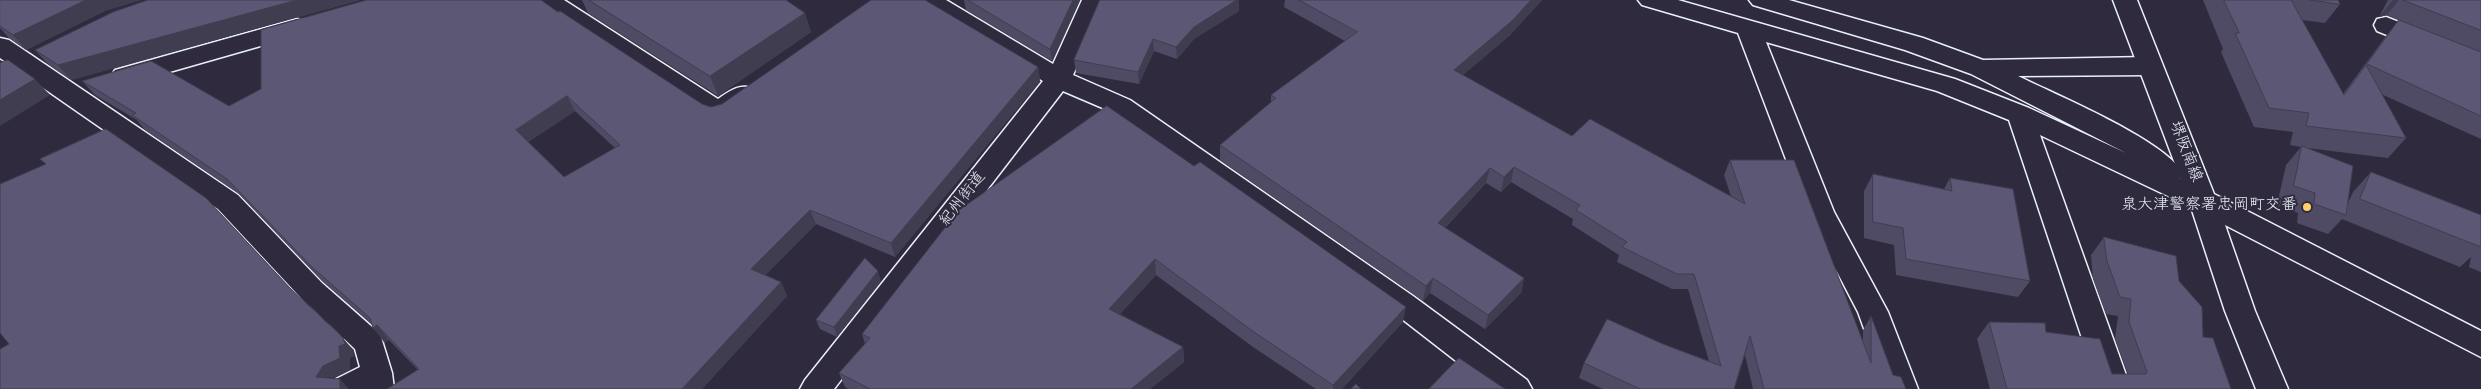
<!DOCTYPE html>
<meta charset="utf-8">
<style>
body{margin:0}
canvas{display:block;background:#2f2a3d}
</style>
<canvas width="2481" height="389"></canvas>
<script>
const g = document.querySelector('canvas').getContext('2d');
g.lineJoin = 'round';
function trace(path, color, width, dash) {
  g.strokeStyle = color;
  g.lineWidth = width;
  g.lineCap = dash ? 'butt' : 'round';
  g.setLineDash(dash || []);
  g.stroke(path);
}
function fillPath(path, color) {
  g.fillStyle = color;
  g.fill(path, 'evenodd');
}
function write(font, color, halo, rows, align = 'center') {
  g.font = font + ' Dekko,"Klee One",sans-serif';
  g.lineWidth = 4;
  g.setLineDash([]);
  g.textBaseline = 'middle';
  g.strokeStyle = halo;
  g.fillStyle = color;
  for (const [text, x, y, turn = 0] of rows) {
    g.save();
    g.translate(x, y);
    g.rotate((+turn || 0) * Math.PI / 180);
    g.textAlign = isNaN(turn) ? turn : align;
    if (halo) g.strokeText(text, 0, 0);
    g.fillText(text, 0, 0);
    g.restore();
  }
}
const street = new Path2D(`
 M 535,0 L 564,0 L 718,99 C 730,91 738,84 752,88 L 756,94 C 747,109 725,122 709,117 L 539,5 Z
 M 916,0 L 946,0 L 1053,64 L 1082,0 L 1106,0 L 1073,75 L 1130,100 L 1413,296 L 1527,380 L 1532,389 L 1492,389 L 1393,312 L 1112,112 L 1063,91 L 834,389 L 800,389 L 805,380 L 1043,81 L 920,5 Z
 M 1638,0 L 1678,0 L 1955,79 L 2029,108 L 2126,153 L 1971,74 L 1905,50 L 1753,5 L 1749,0 L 1789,0 L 1923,38 L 1983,60 L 2149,57 L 2158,60 L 2162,66 L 2158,72 L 2149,75 L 2018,76 C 2056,95 2163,139 2183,173 L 2180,178 L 2213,194 L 2217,201 L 2213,208 L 2203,211 L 2193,208 L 2040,135 L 2131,389 L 2099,389 L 2009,120 L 1937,91 L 1766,42 L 1834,212 L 1888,312 L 1918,389 L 1886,389 L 1858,312 L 1806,212 L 1738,33 L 1642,5 Z
 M 2386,17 L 2481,54 L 2481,73 L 2377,31 L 2374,25 L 2377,19 Z
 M 297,19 L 306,21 L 309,27 L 306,33 L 124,85 L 115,82 L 111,76 L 115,70 Z
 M 0,38 L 9,40 L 238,195 L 322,283 L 380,334 L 392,373 L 394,389 L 329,389 L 334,380 L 360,367 L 355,349 L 302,299 L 218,209 L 0,58 Z`);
const secondary = new Path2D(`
 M 2113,0 L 2137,0 L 2214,194 L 2481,331 L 2481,357 L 2225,225 L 2255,311 L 2288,389 L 2256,389 L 2225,311 L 2189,201 Z`);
trace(street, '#e8f1f8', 3);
trace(secondary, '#e8f1f8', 3);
fillPath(street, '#2f2a3d');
fillPath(secondary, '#2f2a3d');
fillPath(new Path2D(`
 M 0,0 L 105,11 L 26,50 L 9,38 L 0,28 Z
 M 148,0 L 360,0 L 71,80 L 48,64 L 35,50 Z
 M 582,0 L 786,0 L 811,32 L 718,96 L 588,13 Z
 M 964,0 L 1080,0 L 1052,61 L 966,10 Z
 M 1285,0 L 1542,0 L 1510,35 L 1463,75 L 1572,136 L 1731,196 L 1724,175 L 1730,160 L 1863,342 L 1863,330 L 1871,316 L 1893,375 L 1906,389 L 1753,389 L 1745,355 L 1734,389 L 1603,389 L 1579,378 L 1584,363 L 1663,344 L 1709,361 L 1688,289 L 1672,289 L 1617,262 L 1619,255 L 1572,225 L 1573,219 L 1511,182 L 1501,192 L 1486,183 L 1445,228 L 1524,278 L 1521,293 L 1485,329 L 1430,293 L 1423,301 L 1220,160 L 1220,145 L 1271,102 L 1271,95 L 1345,41 L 1284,7 Z
 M 2203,0 L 2338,0 L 2340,4 L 2325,23 L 2302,20 L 2343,94 L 2386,36 L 2399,20 L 2387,15 L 2379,17 L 2388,0 L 2481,0 L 2481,52 L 2421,29 L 2481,52 L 2481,139 L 2381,94 L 2406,138 L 2388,158 L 2307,148 L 2347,205 L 2353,192 L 2371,172 L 2481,215 L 2481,272 L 2469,267 L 2471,257 L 2460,267 L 2342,219 L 2328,234 L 2297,223 L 2298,213 L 2277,205 L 2286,165 L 2301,147 L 2290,145 L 2293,132 L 2254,127 L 2221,52 L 2223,49 Z
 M 1239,11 L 1194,39 L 1177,59 L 1154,51 L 1139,84 L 1076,73 L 1074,60 Z
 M 558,12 L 702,104 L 711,107 L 1038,67 L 1040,81 L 895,257 L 816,224 L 765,275 L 781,282 L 787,296 L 702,389 L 387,389 L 418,370 L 389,340 L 384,342 L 372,324 L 323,282 L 239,194 L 145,130 L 137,120 L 95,95 L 82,81 L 229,106 L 261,89 ZM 575,111 L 615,148 L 564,177 L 528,142 Z
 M 1107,106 L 1403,322 L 1342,389 L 1316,389 L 1253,347 L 1156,275 L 1120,314 L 1183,347 L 1184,362 L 1150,389 L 848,389 L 845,387 L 839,373 L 865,344 L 862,334 Z
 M 1873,174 L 1944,189 L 1950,178 L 2030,281 L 2018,297 L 1896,275 L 1894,245 L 1864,238 L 1864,191 Z
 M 2104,237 L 2179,281 L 2203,337 L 2231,389 L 1990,389 L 1977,339 L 1989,322 L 2046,332 L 2112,374 L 2128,374 L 2115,339 L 2118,316 L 2106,314 L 2093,279 L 2091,255 Z
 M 881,281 L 837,337 L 820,329 L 816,320 Z`), '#4f4b64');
fillPath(new Path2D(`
 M 86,0 L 142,0 L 105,11 L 26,50 L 13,35 Z
 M 297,0 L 360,0 L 71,80 L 58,65 Z
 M 1073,0 L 1080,0 L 1052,61 L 1050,49 Z
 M 1237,0 L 1239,0 L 1239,11 L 1194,39 L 1177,59 L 1176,47 L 1194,27 Z
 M 1531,0 L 1542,0 L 1510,35 L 1451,85 L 1454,70 Z
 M 2393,0 L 2399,0 L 2387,15 L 2379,17 Z
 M 805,13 L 811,32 L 718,96 L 710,76 Z
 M 1153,39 L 1154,51 L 1139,84 L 1138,72 Z
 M 1038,67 L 1040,81 L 895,257 L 891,243 Z
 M 35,79 L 50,95 L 0,126 L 0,100 Z
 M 567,96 L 575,111 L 524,144 L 516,130 Z
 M 1514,167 L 1511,182 L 1501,192 L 1504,177 Z
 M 1490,168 L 1486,183 L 1435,238 L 1438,223 Z
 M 810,210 L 816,224 L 757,284 L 751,269 Z
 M 1155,259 L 1156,275 L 1111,324 L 1109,309 Z
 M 878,271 L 881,281 L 837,337 L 834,327 Z
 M 1433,278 L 1430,293 L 1423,301 L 1426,286 Z
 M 1524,278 L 1521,293 L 1485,329 L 1488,315 Z
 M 781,282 L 787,296 L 702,389 L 682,389 Z
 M 1406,307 L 1403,322 L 1342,389 L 1333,389 L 1333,385 Z
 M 377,325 L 389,340 L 384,342 L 373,328 Z
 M 343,338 L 353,350 L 355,356 L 350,358 L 350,370 L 333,378 L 316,377 L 323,366 L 339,346 Z
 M 1183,347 L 1184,362 L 1150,389 L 1131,389 Z
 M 340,379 L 349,389 L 340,389 Z`), '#403d51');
const building = new Path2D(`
 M 0,0 L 86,0 L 13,35 L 0,26 Z
 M 148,0 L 297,0 L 58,65 L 35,50 L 113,12 Z
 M 367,0 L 541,0 L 558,12 L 560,11 L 702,104 L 711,107 L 722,104 L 871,0 L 925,0 L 1038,67 L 891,243 L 810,210 L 751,269 L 781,282 L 682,389 L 387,389 L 419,369 L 377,325 L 373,328 L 370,318 L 312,267 L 227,179 L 132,115 L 136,113 L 82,81 L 151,61 L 229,106 L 261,89 L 261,30 ZM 567,96 L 620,145 L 564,177 L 516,130 Z
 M 589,0 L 786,0 L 805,13 L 710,76 Z
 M 968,0 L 1073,0 L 1050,49 Z
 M 1100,0 L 1237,0 L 1194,27 L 1176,47 L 1153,39 L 1138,72 L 1074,60 Z
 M 1299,0 L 1531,0 L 1513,20 L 1454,70 L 1572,136 L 1590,119 L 1745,204 L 1730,160 L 1794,160 L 1871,363 L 1871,316 L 1893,375 L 1901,377 L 1906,389 L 1764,389 L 1750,336 L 1734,389 L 1640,389 L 1584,363 L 1607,319 L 1663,344 L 1721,366 L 1694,274 L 1677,274 L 1622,247 L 1627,242 L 1576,210 L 1580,205 L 1514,167 L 1504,177 L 1490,168 L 1438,223 L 1524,278 L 1488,315 L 1433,278 L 1426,286 L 1220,145 L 1276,98 L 1271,95 L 1357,32 Z
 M 2224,0 L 2291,0 L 2344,95 L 2366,65 L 2406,138 L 2306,126 L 2309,113 L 2269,108 L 2235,33 L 2239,33 Z
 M 2310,0 L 2338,0 L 2340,4 Z
 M 2403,0 L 2481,0 L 2481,30 Z
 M 2399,20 L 2481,52 L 2481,116 L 2367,64 Z
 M 8,60 L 35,79 L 0,100 L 0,63 Z
 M 1107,106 L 1194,166 L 1200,162 L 1406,307 L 1333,385 L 1254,332 L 1155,259 L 1109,309 L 1183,347 L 1131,389 L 870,389 L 839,373 L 870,338 L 862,334 L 958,211 Z
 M 106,129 L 206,198 L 290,288 L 343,338 L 345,344 L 339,346 L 340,358 L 323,366 L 316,377 L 340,379 L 340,389 L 0,389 L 0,349 L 9,344 L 0,333 L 0,184 L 46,164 L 40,159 Z
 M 2302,146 L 2353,166 L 2346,215 L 2314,204 L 2315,193 L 2294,186 Z
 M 2371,172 L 2481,215 L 2481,247 L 2360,199 Z
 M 1873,174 L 1952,191 L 1950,178 L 2013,189 L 2030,281 L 1906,259 L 1903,228 L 1873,222 Z
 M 2104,237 L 2176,256 L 2179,281 L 2202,307 L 2203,337 L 2213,338 L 2231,389 L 2007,389 L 1989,322 L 2045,323 L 2046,332 L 2100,339 L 2112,374 L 2146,374 L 2147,372 L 2129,322 L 2131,299 L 2120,297 L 2107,261 Z
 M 865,258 L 878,271 L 834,327 L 816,320 Z
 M 1459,358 L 1505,389 L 1429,389 Z
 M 1356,384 L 1361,389 L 1351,389 Z`);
fillPath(building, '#5c5774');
trace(building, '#403d51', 1);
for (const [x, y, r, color] of [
 [2307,207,5,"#ffd166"]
]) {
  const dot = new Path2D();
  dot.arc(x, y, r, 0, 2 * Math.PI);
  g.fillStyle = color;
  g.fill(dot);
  trace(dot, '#2f2a3d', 2);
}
write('16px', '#e8f1f8', '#2f2a3d', [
 ["堺阪南線",2184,152,69],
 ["紀州街道",964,200,-52]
]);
write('16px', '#e8f1f8', '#2f2a3d', [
 ["泉大津警察署忠岡町交番",2297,207]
], 'right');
</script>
